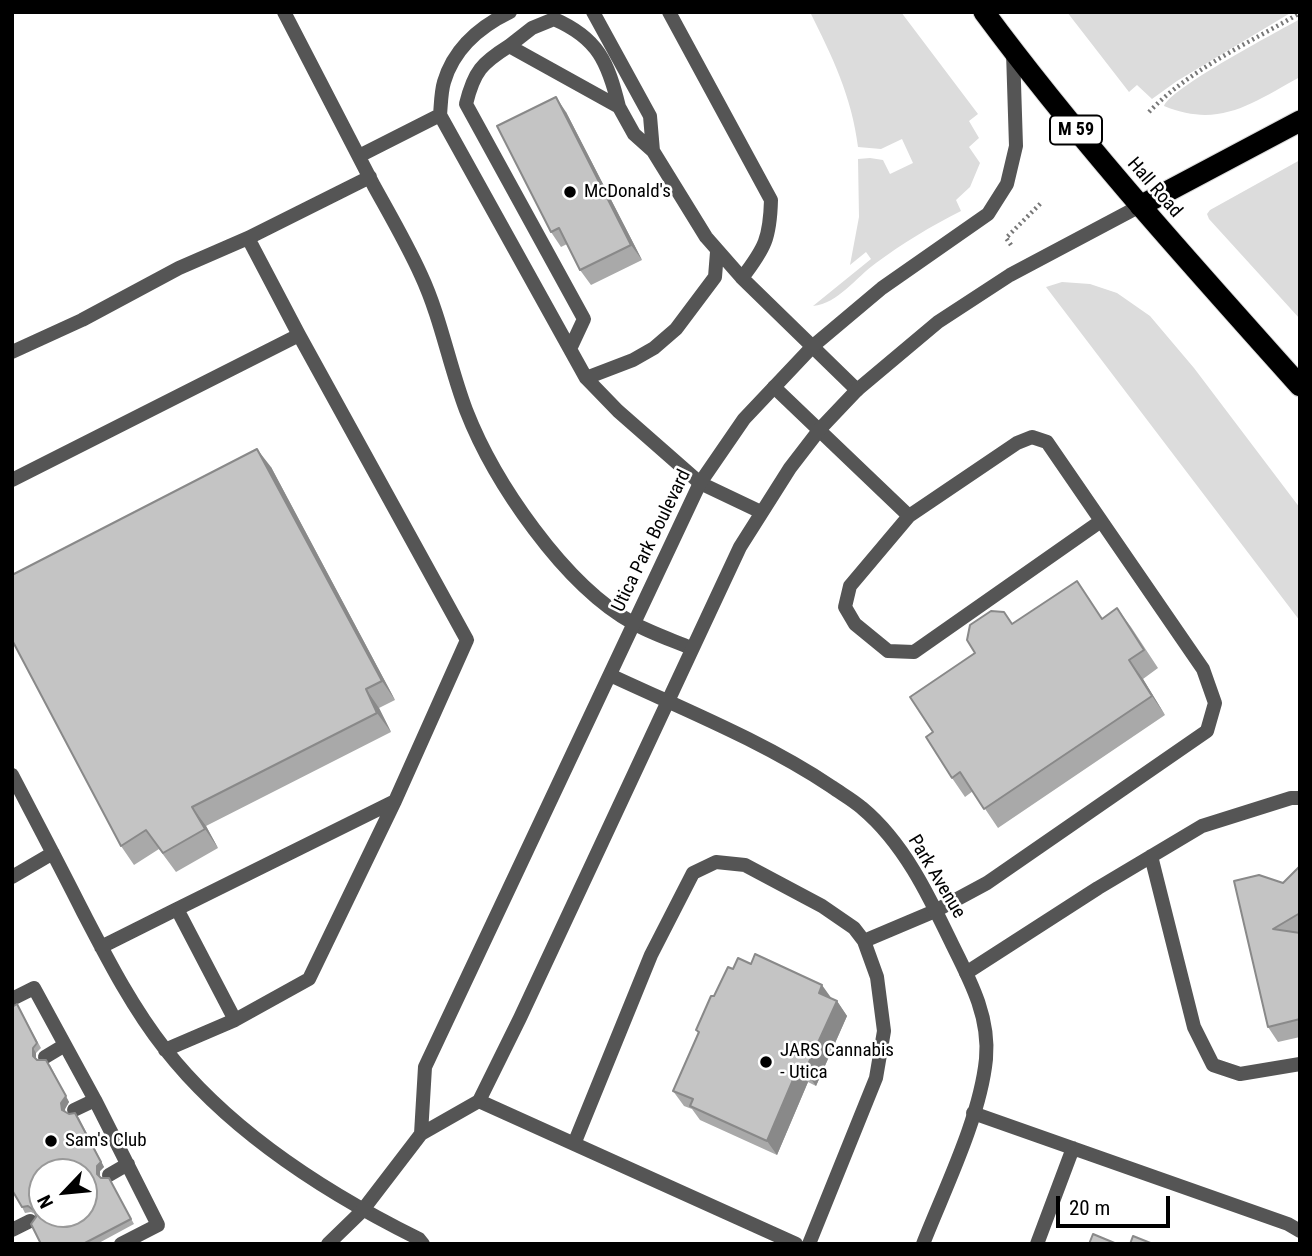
<!DOCTYPE html>
<style>
body{margin:0}
#map{position:relative;width:1312px;height:1256px;overflow:hidden;background:#fff;font-family:"Roboto Condensed",sans-serif}
canvas{display:block}
.frame{position:absolute;inset:0;border:14px solid #000;pointer-events:none}
.north{position:absolute;left:28px;top:1158px;width:70px;height:70px;box-sizing:border-box;background:#fff;border:2px solid #999;border-radius:50%;rotate:244deg;font-size:19px;font-weight:700;line-height:28px;text-align:center;color:#000}
.north::after{content:'';display:block;margin:auto;width:24px;height:32px;background:#000;clip-path:polygon(50% 0,100% 100%,50% 72%,0 100%)}
.scale{position:absolute;left:1056px;top:1196px;width:114px;height:32px;box-sizing:border-box;border:4px solid #000;border-top:0;padding-left:9px;font-size:21px;line-height:24px;white-space:nowrap;color:#000;-webkit-text-stroke:5px #fff;paint-order:stroke}
</style>
<div id="map">
<canvas width="1312" height="1256"></canvas>
<div class="frame"></div>
<div class="north">N</div>
<div class="scale">20 m</div>
</div>
<script>
const g = document.querySelector('canvas').getContext('2d');
g.lineJoin = 'round';
function fillPath(path, color) {
  g.fillStyle = color;
  g.fill(path, 'evenodd');
}
function trace(path, color, width, dash) {
  g.strokeStyle = color;
  g.lineWidth = width;
  g.lineCap = dash ? 'butt' : 'round';
  g.setLineDash(dash || []);
  g.stroke(path);
}
function write(font, color, halo, rows, align = 'center') {
  g.font = font + ' "Roboto Condensed",sans-serif';
  g.lineWidth = 5;
  g.setLineDash([]);
  g.textBaseline = 'middle';
  g.strokeStyle = halo;
  g.fillStyle = color;
  for (const [text, x, y, turn = 0] of rows) {
    g.save();
    g.translate(x, y);
    g.rotate((+turn || 0) * Math.PI / 180);
    g.textAlign = isNaN(turn) ? turn : align;
    if (halo) g.strokeText(text, 0, 0);
    g.fillText(text, 0, 0);
    g.restore();
  }
}
fillPath(new Path2D(`
 M 810,12 L 901,12 L 978,114 L 969,121 L 979,138 L 969,147 L 980,163 L 970,187 L 956,200 L 961,211 C 931,226 903,243 876,263 C 855,278 839,303 813,306 L 871,259 L 866,252 L 850,265 L 859,217 L 858,159 L 870,158 L 883,160 L 890,174 L 913,163 L 902,139 L 881,149 L 858,147 C 852,97 832,56 810,12 Z
 M 1067,12 L 1292,12 L 1177,81 L 1152,99 L 1137,85 L 1129,92 Z
 M 1300,19 L 1300,77 C 1252,103 1220,129 1164,106 C 1172,87 1277,32 1300,19 Z
 M 1300,160 L 1300,319 L 1209,219 L 1207,214 L 1210,210 Z
 M 1062,282 L 1090,284 L 1117,293 L 1150,316 L 1194,368 L 1300,508 L 1300,621 L 1046,287 Z`), '#dcdcdc');
const highway = new Path2D(`
 M 984,12 C 1081,143 1191,264 1300,386
 M 1140,206 L 1300,121`);
trace(highway, '#dbdbdb', 23);
trace(new Path2D(`
 M 1149,112 C 1190,69 1249,43 1300,13
 M 1011,245 L 1006,238 L 1042,202`), '#777', 4.5, [2, 3.5]);
trace(new Path2D(`
 M 284,12 C 314,70 344,128 374,186 C 390,215 407,244 421,275 C 441,318 449,365 466,410 C 494,482 564,585 633,623 C 651,633 672,640 691,648
 M 510,12 C 479,27 454,48 444,82 C 441,92 441,104 440,115 L 586,378 L 618,411 L 700,483 L 761,512
 M 593,12 L 650,116 L 653,151 L 706,237 L 742,278 L 857,390
 M 669,12 L 771,200 C 770,238 765,248 742,278
 M 509,46 L 532,28 L 554,19 C 598,38 608,62 619,107
 M 359,156 L 440,115
 M 570,349 L 584,319 L 466,104 C 474,71 482,63 509,46 L 619,107 L 634,134 L 653,151
 M 12,352 L 82,320 L 179,268 L 248,238 L 370,177
 M 586,378 L 633,360 L 654,348 L 676,329 L 715,277 L 717,252
 M 774,387 L 909,516
 M 12,480 L 299,335
 M 12,775 C 36,821 60,866 83,912 C 108,960 132,1007 165,1049 C 230,1132 326,1193 419,1239 L 423,1244
 M 1151,856 L 1194,1027 L 1213,1065 L 1240,1074 L 1300,1064
 M 12,877 L 53,853
 M 177,909 L 395,801
 M 864,941 L 935,911 L 987,883 L 1207,731 L 1215,703 L 1203,669 L 1047,442 L 1032,437 L 1017,443 L 909,516 L 850,586 L 845,607 L 855,624 L 888,651 L 914,652 L 1101,521
 M 101,947 L 177,909 L 235,1020
 M 966,973 L 1098,888 L 1202,826 L 1291,798 L 1300,798
 M 12,999 L 34,988 L 95,1100 L 158,1225 L 121,1244
 M 165,1050 L 235,1020 L 309,979 L 395,801 L 467,640 L 299,335 L 248,238
 M 45,1057 L 65,1045
 M 479,1101 L 796,1244
 M 74,1110 L 95,1100
 M 973,1113 L 1288,1224 L 1300,1231
 M 574,1144 L 651,955 L 693,873 L 716,862 L 745,865 L 822,906 L 854,928 L 864,941 L 877,977 L 884,1031 L 876,1078 L 809,1244
 M 109,1175 L 128,1164
 M 12,1230 L 30,1221
 M 1037,1244 L 1073,1148`), '#555', 14);
trace(new Path2D(`
 M 610,675 C 685,710 763,741 832,787 C 842,794 853,800 862,808 C 904,843 929,896 952,944 C 970,980 990,1017 986,1059 C 980,1118 945,1188 923,1244
 M 421,1134 L 425,1067 L 700,483 L 744,419 L 813,346 L 882,288 L 988,214 L 1007,184 L 1016,146 L 1013,52
 M 328,1244 L 362,1211 L 421,1134 L 479,1101 L 520,1018 L 740,547 L 790,468 L 820,429 L 857,390 L 938,322 L 1010,275 L 1140,206`), '#555', 14);
trace(highway, '#000', 21);
fillPath(new Path2D(`
 M 566,112 L 642,260 L 591,285 L 580,270 L 567,244 L 561,247 L 551,232 Z
 M 271,467 L 395,700 L 379,708 L 391,732 L 206,826 L 218,848 L 176,872 L 159,849 L 134,865 L 121,846 Z
 M 1077,581 L 1102,619 L 1117,608 L 1131,627 L 1158,668 L 1143,679 L 1165,715 L 998,828 L 973,791 L 965,797 L 952,778 L 933,732 L 975,653 L 1012,624 Z
 M 1300,866 L 1300,1037 L 1278,1042 L 1268,1027 L 1234,881 L 1283,883 Z
 M 751,964 L 837,1001 L 847,1016 L 816,1086 L 808,1082 L 777,1155 L 700,1120 L 692,1109 L 684,1106 L 673,1091 L 698,1033 L 696,1030 L 714,996 L 733,969 Z
 M 17,1004 L 41,1048 L 36,1053 L 36,1060 L 50,1065 L 69,1102 L 65,1109 L 65,1112 L 69,1114 L 75,1113 L 79,1118 L 104,1167 L 100,1171 L 100,1178 L 109,1178 L 134,1224 L 97,1244 L 41,1244 L 35,1214 L 31,1212 L 25,1213 L 22,1207 Z`), '#a9a9a9');
fillPath(new Path2D(`
 M 556,97 L 566,112 L 642,260 L 631,245 Z
 M 257,449 L 271,467 L 395,700 L 382,681 Z
 M 1129,660 L 1143,679 L 1165,715 L 1152,696 Z
 M 366,689 L 379,708 L 391,732 L 377,713 Z
 M 192,807 L 206,826 L 218,848 L 205,829 Z
 M 822,985 L 832,999 L 819,993 Z
 M 837,1001 L 847,1016 L 816,1086 L 805,1071 Z
 M 33,1048 L 36,1053 L 36,1061 L 33,1056 Z
 M 46,1060 L 69,1102 L 65,1109 L 66,1115 L 62,1110 Z
 M 798,1068 L 808,1082 L 777,1155 L 767,1141 Z
 M 75,1113 L 104,1167 L 100,1171 L 100,1179 L 97,1174 L 97,1166 Z`), '#898989');
const building = new Path2D(`
 M 556,97 L 631,245 L 580,270 L 559,228 L 551,232 L 497,126 Z
 M 257,449 L 382,681 L 366,689 L 377,713 L 192,807 L 205,829 L 163,853 L 146,830 L 121,846 L 12,640 L 12,575 Z
 M 1077,581 L 1102,619 L 1117,608 L 1144,650 L 1129,660 L 1152,696 L 984,809 L 960,772 L 952,778 L 926,737 L 933,732 L 910,697 L 975,653 L 967,640 L 970,625 L 991,611 L 1004,612 L 1012,624 Z
 M 1300,866 L 1300,913 L 1273,929 L 1300,933 L 1300,1019 L 1268,1027 L 1234,881 L 1259,875 L 1283,883 Z
 M 755,954 L 822,985 L 819,993 L 837,1001 L 805,1071 L 798,1068 L 767,1141 L 690,1106 L 693,1099 L 673,1091 L 699,1032 L 696,1030 L 711,996 L 714,996 L 728,967 L 733,969 L 738,958 L 751,964 Z
 M 17,1004 L 37,1043 L 33,1048 L 33,1056 L 37,1060 L 46,1060 L 66,1096 L 61,1103 L 62,1110 L 69,1114 L 75,1113 L 101,1162 L 97,1166 L 97,1174 L 101,1178 L 109,1178 L 131,1219 L 83,1244 L 41,1244 L 31,1224 L 36,1217 L 35,1211 L 28,1206 L 22,1207 L 12,1190 L 12,1007 ZM 42,1172 L 84,1172 L 84,1214 L 42,1214 Z
 M 1093,1234 L 1117,1244 L 1089,1244 Z
 M 1133,1236 L 1153,1244 L 1130,1244 Z`);
fillPath(building, '#c4c4c4');
trace(building, '#898989', 2);
for (const [x, y, r, color] of [
 [570,192,7,"#000"],
 [766,1062,7,"#000"],
 [51,1141,7,"#000"]
]) {
  const dot = new Path2D();
  dot.arc(x, y, r, 0, 2 * Math.PI);
  g.fillStyle = color;
  g.fill(dot);
  trace(dot, '#fff', 2.5);
}
for (const [x, y, w] of [
 [1076,130,52]
]) {
  const box = new Path2D();
  box.roundRect(x - w / 2, y - 14.5, w, 29, 5);
  g.fillStyle = '#fff';
  g.fill(box);
  trace(box, '#000', 2);
}
write('bold 18px', '#000', null, [
 ["M 59",1076,130]
]);
write('19px', '#000', '#fff', [
 ["Hall Road",1154,188,49],
 ["Utica Park Boulevard",652,541,-64],
 ["Park Avenue",936,877,59]
]);
write('19px', '#000', '#fff', [
 ["McDonald's",584,192],
 ["JARS Cannabis",780,1051],
 ["- Utica",780,1073],
 ["Sam's Club",65,1141]
], 'left');
</script>
